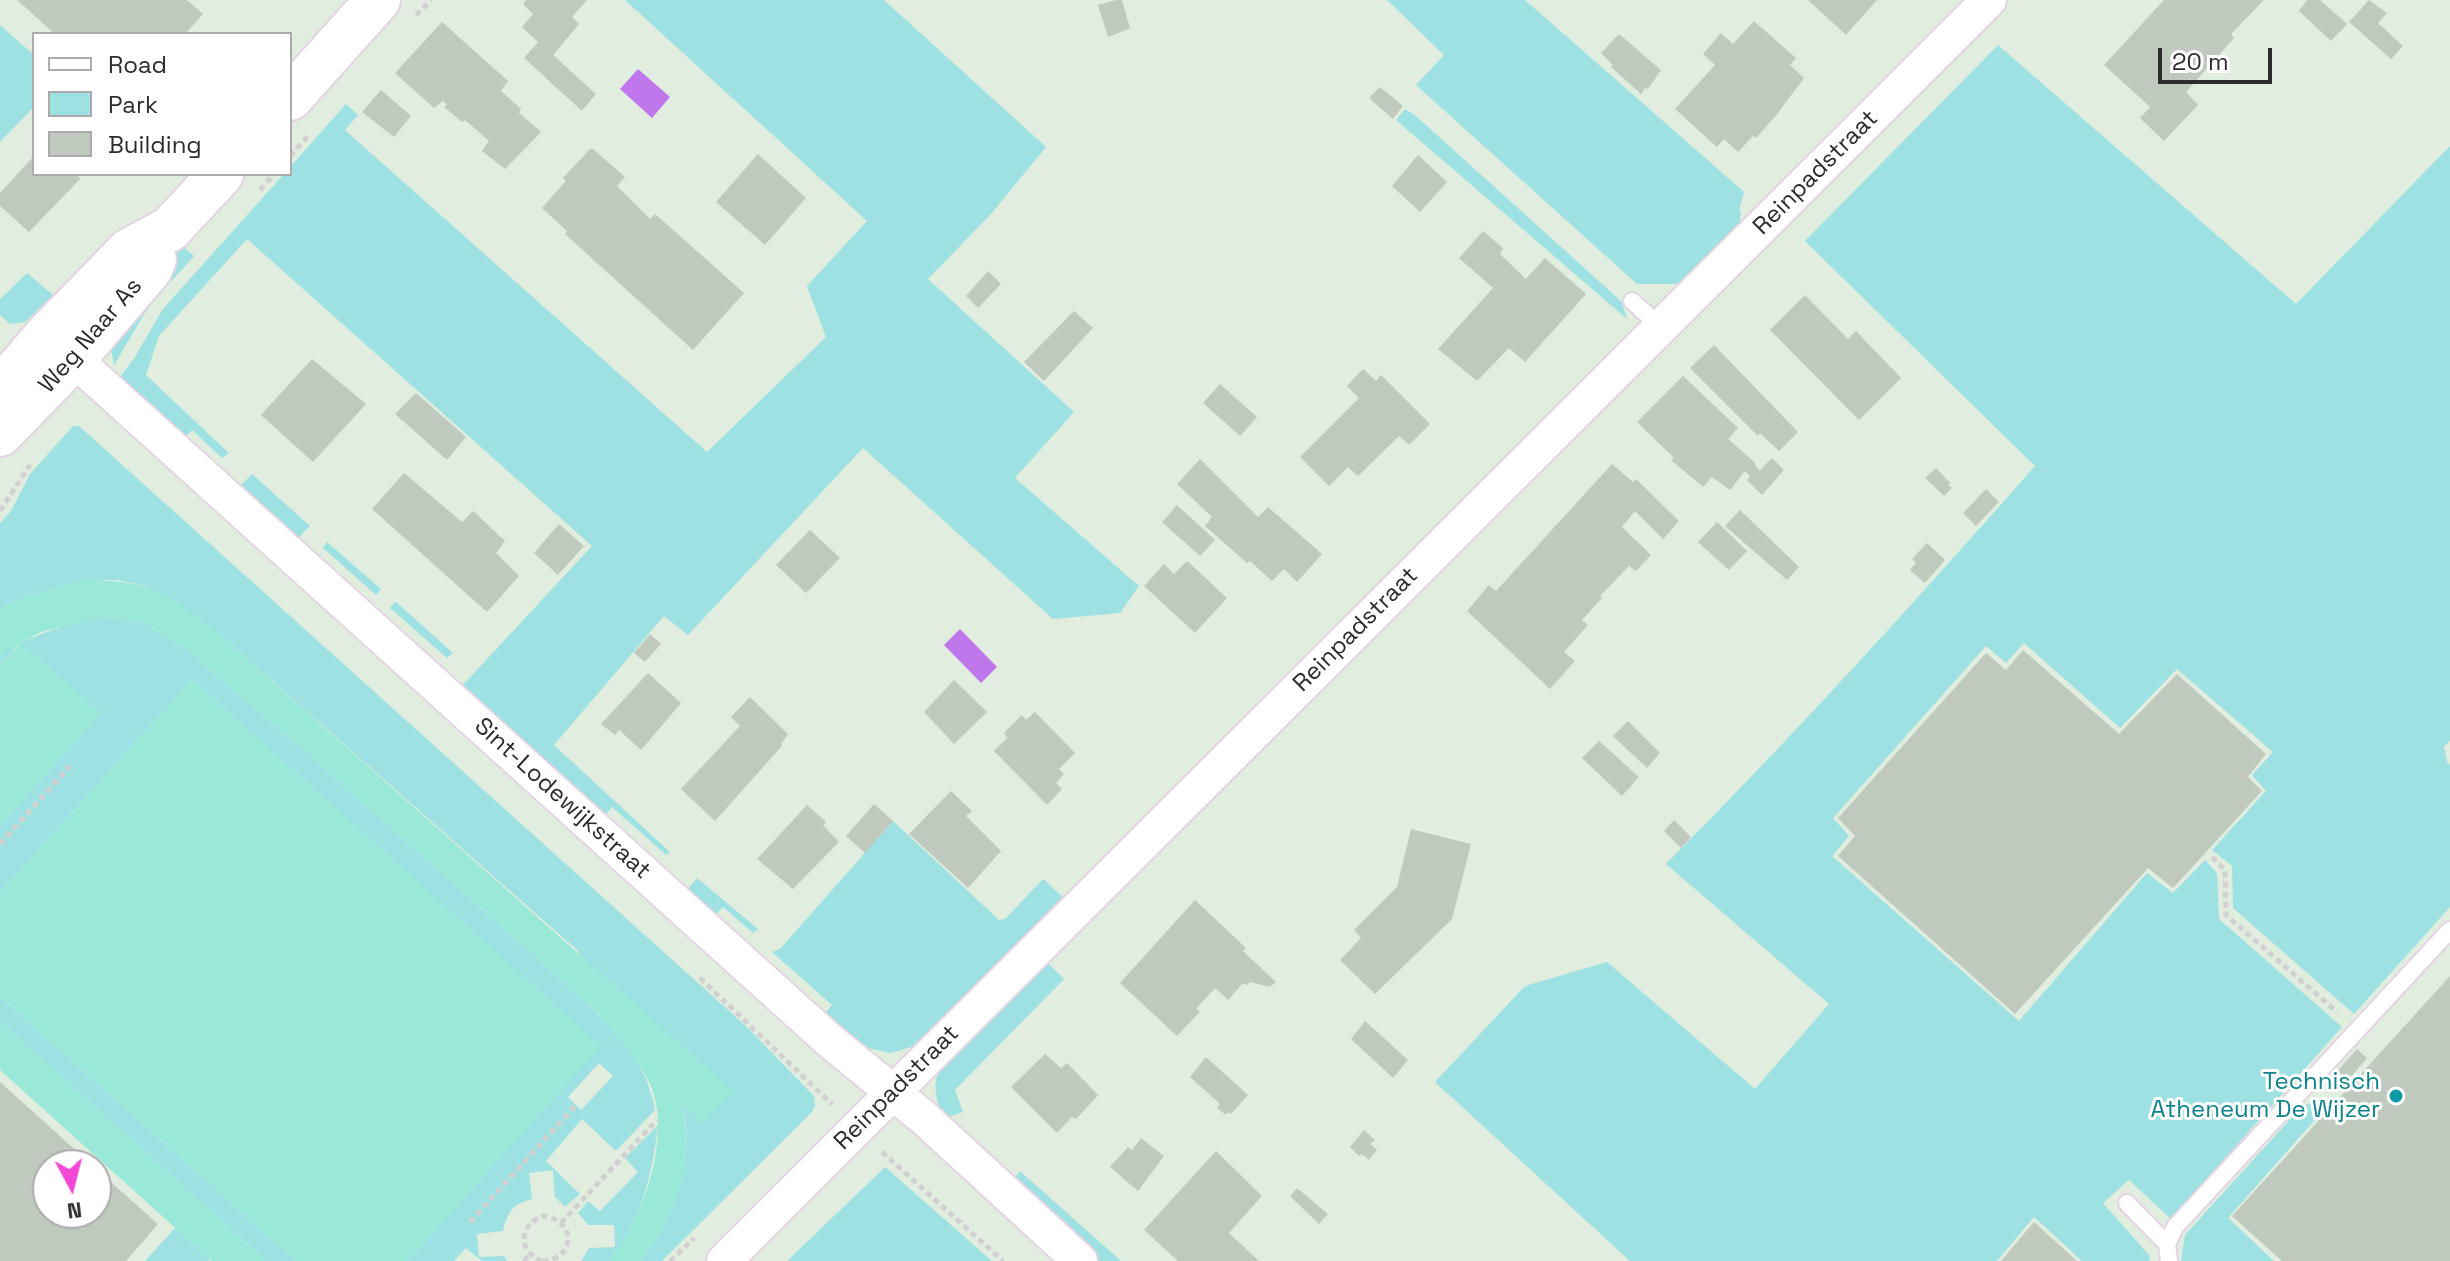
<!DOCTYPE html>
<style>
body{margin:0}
#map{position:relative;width:2450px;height:1261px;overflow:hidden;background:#e0eddf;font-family:"Space Grotesk",sans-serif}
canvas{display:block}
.legend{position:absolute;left:32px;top:32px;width:260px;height:144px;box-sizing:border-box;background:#fff;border:2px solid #ababab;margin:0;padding:10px 14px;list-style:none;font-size:24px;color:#2c2c2c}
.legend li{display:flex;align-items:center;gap:16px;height:40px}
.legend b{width:40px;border:2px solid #ababab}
.north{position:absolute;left:32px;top:1149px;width:80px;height:80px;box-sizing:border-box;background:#fff;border:2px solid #ababab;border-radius:50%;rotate:173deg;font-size:22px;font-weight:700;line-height:32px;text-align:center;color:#2c2c2c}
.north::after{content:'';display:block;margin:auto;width:28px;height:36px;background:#f446d7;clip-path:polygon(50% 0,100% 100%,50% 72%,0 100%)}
.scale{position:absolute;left:2158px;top:48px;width:114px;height:36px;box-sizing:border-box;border:4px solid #2c2c2c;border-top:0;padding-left:10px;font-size:24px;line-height:28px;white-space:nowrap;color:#2c2c2c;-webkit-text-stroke:6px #fff;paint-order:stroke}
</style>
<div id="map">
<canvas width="2450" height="1261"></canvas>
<ul class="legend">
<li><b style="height:10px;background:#fff"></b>Road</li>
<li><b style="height:22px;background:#9ee1e2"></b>Park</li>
<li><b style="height:22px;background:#bfc9be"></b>Building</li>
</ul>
<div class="north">N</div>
<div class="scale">20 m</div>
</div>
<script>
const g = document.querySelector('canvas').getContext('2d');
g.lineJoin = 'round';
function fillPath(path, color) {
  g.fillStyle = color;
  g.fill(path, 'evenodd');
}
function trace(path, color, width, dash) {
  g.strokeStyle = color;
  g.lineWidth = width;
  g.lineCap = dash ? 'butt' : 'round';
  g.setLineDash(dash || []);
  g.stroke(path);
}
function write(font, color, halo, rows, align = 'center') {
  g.font = font + ' "Space Grotesk",sans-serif';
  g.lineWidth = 6;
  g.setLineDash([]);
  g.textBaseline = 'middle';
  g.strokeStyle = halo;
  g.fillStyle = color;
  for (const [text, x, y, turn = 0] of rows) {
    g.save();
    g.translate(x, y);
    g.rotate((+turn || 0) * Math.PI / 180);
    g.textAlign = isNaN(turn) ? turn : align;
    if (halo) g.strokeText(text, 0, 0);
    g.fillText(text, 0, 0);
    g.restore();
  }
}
fillPath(new Path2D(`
 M 625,0 L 884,0 L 1046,147 L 991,214 L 928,279 L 1074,412 L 1015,478 L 1139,586 L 1120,613 L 1053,619 L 863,448 L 688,635 L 664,616 L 554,745 L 670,852 L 666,855 L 612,807 L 603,818 L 460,688 L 592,546 L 247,239 L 159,336 L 146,375 L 229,453 L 222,458 L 192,430 L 184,438 L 120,377 L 135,357 L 162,310 L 284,174 L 290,174 L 290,167 L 346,104 L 358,115 L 345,130 L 707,452 L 826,337 L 807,286 L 867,221 Z
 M 1387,0 L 1525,0 L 1744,192 L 1739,211 L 1741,210 L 1739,228 L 1677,284 L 1637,284 L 1416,85 L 1444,55 Z
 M 0,25 L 34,55 L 34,107 L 0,142 Z
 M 1998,45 L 2296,304 L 2450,146 L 2450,740 L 2444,747 L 2447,762 L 2450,765 L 2450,907 L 2354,1014 L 2233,908 L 2232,866 L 2212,850 L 2266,791 L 2252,775 L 2273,752 L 2177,669 L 2120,728 L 2024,643 L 2006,663 L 1986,646 L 1833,818 L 1849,836 L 1832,856 L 2019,1021 L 2147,873 L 2173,893 L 2205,860 L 2217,873 L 2219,919 L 2342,1027 L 2171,1219 L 2129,1180 L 2103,1203 L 2149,1255 L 2150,1261 L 2082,1261 L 2034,1217 L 1997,1261 L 1630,1261 L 1435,1082 L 1525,986 L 1607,962 L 1755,1089 L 1829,1004 L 1666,864 C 1793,736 1915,602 2035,466 L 1805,241 Z
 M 1405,109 L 1416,116 L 1622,302 L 1627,319 L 1396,120 Z
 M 182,246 L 194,256 L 149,306 L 114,365 L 111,349 L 112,335 Z
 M 27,273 L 53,295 L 25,322 L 10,324 L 0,315 L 0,299 Z
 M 73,426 L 79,426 L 747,1027 L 814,1096 L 815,1106 L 812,1112 L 662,1261 L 640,1261 C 676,1214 696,1162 682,1103 L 577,950 L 218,633 L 144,586 L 118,580 L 84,580 L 19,599 L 0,609 L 0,523 L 11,511 L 30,474 Z
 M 252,474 L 310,526 L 296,540 L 238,488 Z
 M 327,542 L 381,589 L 376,595 L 323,548 Z
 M 395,602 L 396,602 L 453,653 L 447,658 L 390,608 Z
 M 104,617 L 140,621 L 185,648 L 304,750 L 585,1001 C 619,1036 646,1060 655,1110 L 616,1151 L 582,1119 L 546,1161 L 580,1194 L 565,1207 L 555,1197 L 553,1170 L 529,1173 L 532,1199 C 513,1204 507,1212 503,1231 L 477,1234 L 479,1257 L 504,1256 L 507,1261 L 482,1261 L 466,1248 L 454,1261 L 407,1261 L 600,1046 L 192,680 L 0,893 L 0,825 L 100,713 L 20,643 L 0,666 L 0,655 C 35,633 64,625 104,617 ZM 599,1063 L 613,1076 L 581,1110 L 568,1097 Z
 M 893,821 L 999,920 L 1005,919 L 1043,879 L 1064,898 L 915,1046 L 890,1053 L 859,1046 L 823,1016 L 832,1005 L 772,952 L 780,949 Z
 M 697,878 L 758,929 L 753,933 L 723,907 L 713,917 L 686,891 Z
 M 1046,961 L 1064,979 L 955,1090 L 963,1112 L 944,1118 C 939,1107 934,1094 936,1081 C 940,1056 1025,982 1046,961 Z
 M 0,996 L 296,1261 L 266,1261 L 0,1022 Z
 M 2317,1101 L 2328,1105 L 2228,1218 L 2274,1261 L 2181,1261 L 2185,1235 L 2302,1106 Z
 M 658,1125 C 652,1175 642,1221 609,1261 L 581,1261 L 589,1248 L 615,1247 L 614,1225 L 588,1225 L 578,1213 L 588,1201 L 600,1211 L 638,1172 L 625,1158 Z
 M 885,1167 L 992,1261 L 787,1261 Z
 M 1020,1171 L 1121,1261 L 1098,1261 L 1011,1182 Z
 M 175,1228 L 210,1259 L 208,1261 L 145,1261 Z`), '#9ee1e2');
fillPath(new Path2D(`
 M 84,580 C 150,580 168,593 218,633 L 733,1091 L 702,1124 L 682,1104 C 695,1165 677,1213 640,1261 L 609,1261 C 643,1220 674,1134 649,1082 C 633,1050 610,1026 585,1001 L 304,750 L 185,648 L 140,621 L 104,617 L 41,632 L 21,643 L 100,713 L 0,825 L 0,666 L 19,645 L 0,655 L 0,609 L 19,599 Z
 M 192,680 L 601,1046 L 407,1261 L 296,1261 L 0,996 L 0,893 Z
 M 0,1022 L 266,1261 L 212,1261 L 0,1070 Z`), '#9ae8d7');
fillPath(new Path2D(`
 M 638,69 L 670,97 L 652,118 L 620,89 Z
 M 960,629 L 997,667 L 981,683 L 944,645 Z`), '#bf77eb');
fillPath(new Path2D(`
 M 17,0 L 187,0 L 203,14 L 185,34 L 55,34 Z
 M 526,0 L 587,0 L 572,17 L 579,24 L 553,55 L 596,94 L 582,111 L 524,58 L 538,42 L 522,27 L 533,14 L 523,4 Z
 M 1116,0 L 1122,0 L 1130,28 L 1108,37 L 1098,5 Z
 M 1808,0 L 1877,0 L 1846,35 Z
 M 2164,0 L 2264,0 L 2231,34 L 2234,38 L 2186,92 L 2198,105 L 2164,141 L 2140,118 L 2150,107 L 2104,65 Z
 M 2307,0 L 2320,0 L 2347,24 L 2331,41 L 2299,11 Z
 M 2369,0 L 2387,13 L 2378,23 L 2403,46 L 2391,59 L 2349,22 Z
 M 1754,21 L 1796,58 L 1790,65 L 1804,78 L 1774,118 L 1756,138 L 1753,136 L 1738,152 L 1724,139 L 1717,147 L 1675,109 L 1715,65 L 1703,54 L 1721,33 L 1733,44 Z
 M 442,22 L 508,81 L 501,91 L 521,109 L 519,113 L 541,132 L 505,169 L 482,151 L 489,141 L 465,120 L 462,122 L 444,107 L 447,105 L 443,101 L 434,108 L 395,73 Z
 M 1619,34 L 1661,70 L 1648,89 L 1645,88 L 1641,94 L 1611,67 L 1613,65 L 1601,53 Z
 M 1380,87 L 1403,106 L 1393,119 L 1369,98 Z
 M 381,90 L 411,116 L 394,137 L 362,112 Z
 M 590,149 L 593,149 L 625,177 L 617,186 L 650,219 L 655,214 L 744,293 L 693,350 L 565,234 L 567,231 L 542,208 L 566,181 L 563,178 Z
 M 758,154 L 806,198 L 765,245 L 716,202 Z
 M 1418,155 L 1447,182 L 1420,212 L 1392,186 Z
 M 34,156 L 34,174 L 77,174 L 80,179 L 29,232 L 0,206 L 0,193 Z
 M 1483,231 L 1503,248 L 1500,254 L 1526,279 L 1545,258 L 1586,294 L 1525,362 L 1509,348 L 1477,381 L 1438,349 L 1493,288 L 1459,258 Z
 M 988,271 L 1001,284 L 978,308 L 966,296 Z
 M 1805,295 L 1848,339 L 1856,331 L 1901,378 L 1859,420 L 1770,330 Z
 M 1074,311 L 1093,328 L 1044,381 L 1024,362 Z
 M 1714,345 L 1798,432 L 1779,451 L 1760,433 L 1758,436 L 1690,368 Z
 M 312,359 L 366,404 L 313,462 L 261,415 Z
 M 1363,369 L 1376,381 L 1381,375 L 1430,424 L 1409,445 L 1399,436 L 1358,476 L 1348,467 L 1329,486 L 1300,457 L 1359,398 L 1347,386 Z
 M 1683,376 L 1738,428 L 1728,439 L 1754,462 L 1757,468 L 1760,470 L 1772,458 L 1784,470 L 1762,495 L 1747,480 L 1750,476 L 1745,471 L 1730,490 L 1712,477 L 1703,487 L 1671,460 L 1674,458 L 1637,422 Z
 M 1220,384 L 1257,417 L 1240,436 L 1203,403 Z
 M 416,393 L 466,437 L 447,460 L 395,414 Z
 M 1200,459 L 1258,517 L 1268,507 L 1322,554 L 1297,582 L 1284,569 L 1272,581 L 1250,561 L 1247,563 L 1205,526 L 1212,517 L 1177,484 Z
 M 1612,464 L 1633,482 L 1636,479 L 1679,521 L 1663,539 L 1635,511 L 1622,527 L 1651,555 L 1636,571 L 1629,566 L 1600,596 L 1602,598 L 1582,620 L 1588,625 L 1564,652 L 1575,661 L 1550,689 L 1467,611 L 1489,585 L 1496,591 Z
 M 1936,468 L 1950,483 L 1948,485 L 1952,488 L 1944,496 L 1925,478 Z
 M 404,473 L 462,522 L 473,511 L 505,541 L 496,553 L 519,576 L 487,612 L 372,509 Z
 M 1986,489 L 1999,502 L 1976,526 L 1963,513 Z
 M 1177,505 L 1215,540 L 1200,556 L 1162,522 Z
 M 1740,510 L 1799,567 L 1787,580 L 1725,526 Z
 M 1717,522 L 1747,551 L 1729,570 L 1698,542 Z
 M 559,524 L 584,546 L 558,575 L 534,553 Z
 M 810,530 L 840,558 L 806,593 L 776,565 Z
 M 1927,543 L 1945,560 L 1925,583 L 1910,570 L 1916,563 L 1912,559 Z
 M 1187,561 L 1227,598 L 1195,633 L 1144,586 L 1164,564 L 1174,574 Z
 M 650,634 L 661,644 L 645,662 L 634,653 Z
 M 2023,650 L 2119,734 L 2177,674 L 2266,754 L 2248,777 L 2262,791 L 2173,888 L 2148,868 L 2015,1014 L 1838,856 L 1855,836 L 1838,818 L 1986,653 L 2006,670 Z
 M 648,673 L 681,703 L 641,750 L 619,730 L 615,735 L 601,724 Z
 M 954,680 L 987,712 L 954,744 L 924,712 Z
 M 750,697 L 788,734 L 781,744 L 782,746 L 715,821 L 681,789 L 740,726 L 731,717 Z
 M 1035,712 L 1075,753 L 1059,769 L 1064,774 L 1056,783 L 1062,789 L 1047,805 L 994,751 L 1007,738 L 1004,733 L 1022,715 L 1026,720 Z
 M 1628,721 L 1660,753 L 1647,768 L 1613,736 Z
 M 1599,741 L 1639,777 L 1622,796 L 1582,758 Z
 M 951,791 L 972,811 L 966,816 L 1001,851 L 968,888 L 909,834 Z
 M 874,804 L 893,821 L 865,853 L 846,836 Z
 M 807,805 L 826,822 L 823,825 L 839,842 L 793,889 L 757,859 Z
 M 1674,820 L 1691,837 L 1681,848 L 1664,831 Z
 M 1411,829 L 1471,844 L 1452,919 L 1375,994 L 1340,960 L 1361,938 L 1354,930 L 1397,887 Z
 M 1195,900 L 1246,948 L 1243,951 L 1276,982 L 1270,987 L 1250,982 L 1247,985 L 1243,983 L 1228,1000 L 1215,988 L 1196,1009 L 1200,1012 L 1177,1036 L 1120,983 Z
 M 2450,976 L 2450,1261 L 2282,1261 L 2232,1216 Z
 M 1365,1021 L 1408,1060 L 1393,1078 L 1351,1039 Z
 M 2357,1049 L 2367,1058 L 2344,1085 L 2333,1076 Z
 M 1045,1054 L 1061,1068 L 1067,1063 L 1098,1095 L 1076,1119 L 1072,1117 L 1057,1133 L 1011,1087 Z
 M 1206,1057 L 1248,1095 L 1231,1114 L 1228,1112 L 1226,1115 L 1217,1108 L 1220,1104 L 1190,1077 Z
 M 0,1082 L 92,1165 L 48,1165 L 48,1213 L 96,1213 L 96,1169 L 158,1224 L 126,1261 L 0,1261 Z
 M 1364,1130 L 1375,1140 L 1370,1144 L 1377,1150 L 1369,1160 L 1362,1154 L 1359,1156 L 1350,1147 Z
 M 1141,1138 L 1164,1156 L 1138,1191 L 1110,1167 L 1128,1147 L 1132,1150 Z
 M 1216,1151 L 1262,1196 L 1229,1233 L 1259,1261 L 1178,1261 L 1144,1230 Z
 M 1297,1188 L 1328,1214 L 1319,1224 L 1290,1196 Z
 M 2034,1222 L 2077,1261 L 2001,1261 Z`), '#bfc9be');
const lane = new Path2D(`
 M 1632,301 L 1661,327
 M 2127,1203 L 2167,1244
 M 2169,1261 L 2167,1244 L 2175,1227 L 2450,930`);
const street = new Path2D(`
 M 56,343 L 829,1040 L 924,1118 L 1080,1261
 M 724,1261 L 1989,0`);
const secondary = new Path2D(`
 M 290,98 L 378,0
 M 0,390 L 47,335 L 129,251 L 170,229 L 221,174
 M 0,434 L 73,359 L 150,269 L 154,259`);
trace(lane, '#e4d4e2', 20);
trace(street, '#e4d4e2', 38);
trace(secondary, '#e4d4e2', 48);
trace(new Path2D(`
 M 416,15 L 431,0
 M 290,156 L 308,136
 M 260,190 L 274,174
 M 0,511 L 30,465
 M 0,844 L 70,766
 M 2212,857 L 2225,870 L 2226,915 L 2337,1012
 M 700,978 L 832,1104
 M 882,1152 L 1003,1261
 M 470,1222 L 576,1105
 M 561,1223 L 657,1120
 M 524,1261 L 530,1254
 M 542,1261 C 517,1252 519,1223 544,1216 C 576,1220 576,1259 543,1261
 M 670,1261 L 694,1238`), '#d1d1d1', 5, [6, 4]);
trace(lane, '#fff', 16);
trace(street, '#fff', 34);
trace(secondary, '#fff', 44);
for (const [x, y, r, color] of [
 [2396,1096,8,"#0f9aa8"]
]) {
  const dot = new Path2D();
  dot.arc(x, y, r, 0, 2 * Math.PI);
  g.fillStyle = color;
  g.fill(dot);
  trace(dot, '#fff', 3);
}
write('24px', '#2c2c2c', '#fff', [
 ["Reinpadstraat",1816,173,-45],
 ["Weg Naar As",91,336,-49],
 ["Reinpadstraat",1356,630,-45],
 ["Sint-Lodewijkstraat",562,799,42],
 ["Reinpadstraat",897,1088,-45]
]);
write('24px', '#0d838f', '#fff', [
 ["Technisch",2380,1082],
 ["Atheneum De Wijzer",2380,1110]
], 'right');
</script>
